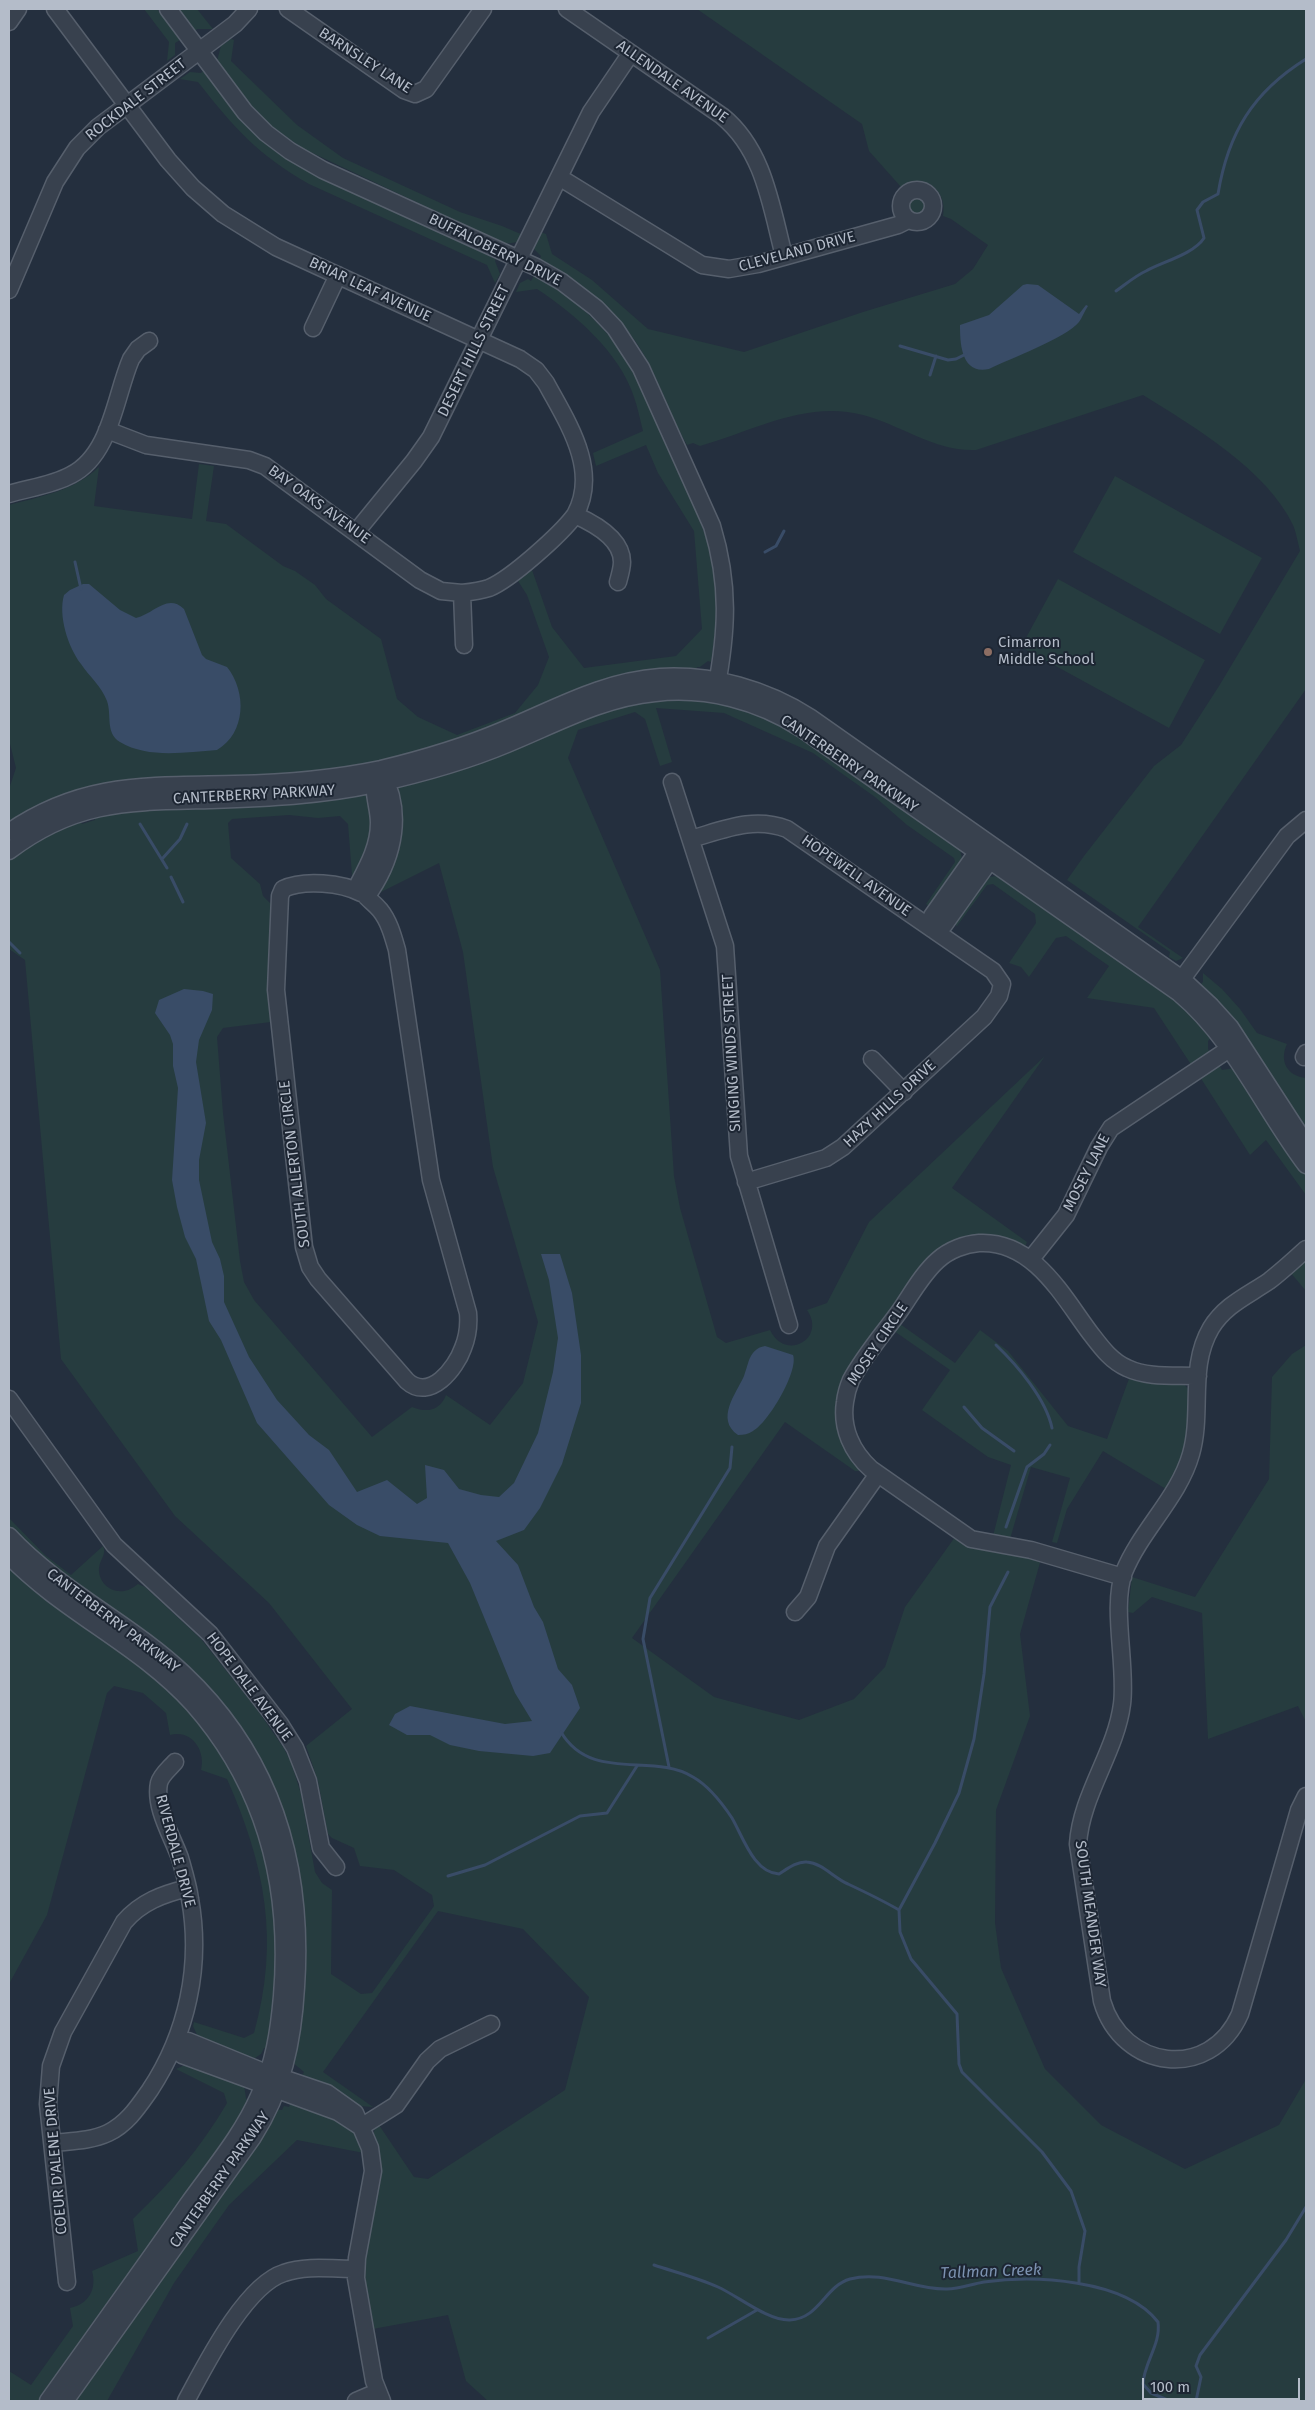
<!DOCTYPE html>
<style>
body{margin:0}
#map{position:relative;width:1315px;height:2410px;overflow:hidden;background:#242f3e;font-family:"Fira Sans",sans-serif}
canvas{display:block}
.frame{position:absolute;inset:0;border:10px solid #b4bcc9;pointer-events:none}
.scale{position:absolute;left:1142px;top:2378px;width:158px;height:22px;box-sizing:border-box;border:2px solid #b4bcc9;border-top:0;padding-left:6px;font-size:15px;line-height:18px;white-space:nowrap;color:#b4bcc9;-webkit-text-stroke:4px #1d2633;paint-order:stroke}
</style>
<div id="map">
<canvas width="1315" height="2410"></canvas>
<div class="frame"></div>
<div class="scale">100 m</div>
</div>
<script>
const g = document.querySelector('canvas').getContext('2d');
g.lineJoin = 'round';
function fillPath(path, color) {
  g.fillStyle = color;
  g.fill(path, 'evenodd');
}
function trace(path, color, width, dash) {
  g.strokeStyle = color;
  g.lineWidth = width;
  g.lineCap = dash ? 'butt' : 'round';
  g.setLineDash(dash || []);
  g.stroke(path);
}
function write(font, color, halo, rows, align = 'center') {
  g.font = font + ' "Fira Sans",sans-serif';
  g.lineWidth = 4;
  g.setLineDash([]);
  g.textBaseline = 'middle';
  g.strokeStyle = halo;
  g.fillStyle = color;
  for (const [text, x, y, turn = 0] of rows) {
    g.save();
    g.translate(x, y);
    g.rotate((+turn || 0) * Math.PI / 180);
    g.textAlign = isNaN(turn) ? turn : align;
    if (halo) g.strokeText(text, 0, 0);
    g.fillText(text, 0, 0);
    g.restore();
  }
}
fillPath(new Path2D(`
 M 144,9 L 157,9 L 180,40 L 175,43 L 175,55 L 167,61 L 169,42 Z
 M 178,9 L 197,9 L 213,29 L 197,29 L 195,31 Z
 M 697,9 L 1306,9 L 1306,689 L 1138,927 L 1183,958 L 1176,961 L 1169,957 L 1170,952 L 1067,880 L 1084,856 L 1154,766 L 1181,745 L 1219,686 L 1300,551 C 1298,543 1296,532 1293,525 C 1267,470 1193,426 1143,395 L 976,450 C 936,452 901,425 863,415 C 806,400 753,431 700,446 L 693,443 L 687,445 C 672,419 663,391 649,364 C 625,317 585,285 540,259 L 541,256 L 533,248 L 540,232 L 546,234 L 552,254 L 592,280 L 648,329 L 744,352 L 863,312 L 955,284 L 973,269 L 988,245 L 951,219 L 943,216 C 948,190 923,171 901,187 L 869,151 L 862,124 Z
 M 231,39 L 234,40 L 231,61 L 297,125 L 343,158 L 460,212 L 502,226 L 523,235 L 518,242 L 505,244 L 302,148 L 270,125 L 252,106 L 217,61 L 221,46 Z
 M 203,71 L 235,112 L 254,133 L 295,164 L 496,259 L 495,261 L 500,274 L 495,283 L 487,265 L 309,184 C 257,154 235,129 198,82 L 180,79 L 190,72 L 201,73 Z
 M906 206a12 12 0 1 1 24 0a12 12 0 1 1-24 0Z
 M 534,276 C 564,292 588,311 610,337 C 637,368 651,410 668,447 C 687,491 711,535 716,583 C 718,610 715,636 711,662 L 708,661 L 700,667 L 697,667 L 695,674 L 387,762 L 9,828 L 9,789 L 16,768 L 9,740 L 9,505 C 42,496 73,491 99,467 L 94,506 L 192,519 L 199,464 L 214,466 L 206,521 L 226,524 L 283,566 L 295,571 L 315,585 L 326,599 L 381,639 L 397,699 L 418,717 L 457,735 L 515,713 L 538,685 L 549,657 L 527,595 L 518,581 L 532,570 L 552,627 L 584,668 L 676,656 L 702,629 L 694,531 L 658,473 L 646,445 L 596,466 L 593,453 L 643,431 C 640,420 638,408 634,397 C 620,353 575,314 537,289 L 516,292 L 520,283 L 528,279 L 531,281 Z
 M 1115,476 L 1262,558 L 1220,634 L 1073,552 Z
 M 1058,579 L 1205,660 L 1169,728 L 1021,647 Z
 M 688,696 L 757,711 L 816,744 L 816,750 L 878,792 L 886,794 L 959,844 L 963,864 L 931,908 L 926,904 L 955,862 L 954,858 L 907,825 L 875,797 L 813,753 L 724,713 L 656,708 L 672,762 L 660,766 L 645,719 L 635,712 L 578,730 L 568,758 L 660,970 L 674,1176 L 680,1208 L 717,1337 L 726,1343 L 770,1330 C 785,1362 827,1339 807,1310 L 827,1303 L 869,1222 L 1045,1056 L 952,1188 L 1027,1242 L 1025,1246 L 995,1236 L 958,1241 L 839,1394 L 864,1471 L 855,1471 L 785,1422 L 632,1638 L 714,1697 L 799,1720 L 854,1699 L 885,1667 L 905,1607 L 955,1537 L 1041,1559 L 1020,1634 L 1030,1716 L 996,1810 L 995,1923 L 1001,1968 L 1045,2069 L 1101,2125 L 1185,2169 L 1279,2125 L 1306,2079 L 1306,2401 L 488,2401 L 466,2381 L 448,2315 L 373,2329 L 364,2272 L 377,2145 C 374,2137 371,2130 379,2125 L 414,2177 L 428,2179 L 565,2090 L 589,1997 L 523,1929 L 438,1911 L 323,2072 L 373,2107 L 359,2106 L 341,2092 L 302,2076 L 304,2072 L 292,2062 L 274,1798 L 62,1578 L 9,1530 L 9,1518 L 45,1555 L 71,1575 L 103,1546 C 107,1554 100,1559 99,1568 C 98,1582 110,1593 124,1591 C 130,1590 134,1587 138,1584 L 145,1587 L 201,1639 L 258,1711 L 283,1747 L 291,1762 L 301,1794 L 315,1872 L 322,1883 L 332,1890 L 331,1974 L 361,1994 L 372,1993 L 434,1906 L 432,1895 L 394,1870 L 360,1866 L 354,1848 L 332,1838 L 328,1834 L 318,1781 L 306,1746 L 352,1709 L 269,1603 L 175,1516 L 61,1359 L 25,960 L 9,949 L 9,856 L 79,817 L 82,824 L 95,820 L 95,812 L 362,793 L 368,797 L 372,838 L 354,877 L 352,875 L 348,824 L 340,816 L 318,818 L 289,815 L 232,819 L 228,823 L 231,858 L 260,884 L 263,896 L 272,905 L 268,991 L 271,1022 L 223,1028 L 217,1037 L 223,1113 L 240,1261 L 244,1282 L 254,1300 L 372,1437 L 412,1407 C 426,1413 440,1411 446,1395 L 490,1425 L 523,1383 L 538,1322 L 493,1167 L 463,952 L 439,863 L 381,892 L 378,891 L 396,792 L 400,785 L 617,704 Z
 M 1003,875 L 1175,998 L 1213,1036 L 1208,1041 L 1208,1049 L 1211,1053 L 1192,1066 L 1154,1008 L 1087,998 L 1109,966 L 1066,936 L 1056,938 L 1029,977 L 1021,967 L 1009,963 L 1036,923 L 1035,914 L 993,884 L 987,885 L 957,926 L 952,923 L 983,878 Z
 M 1203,973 L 1222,989 L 1240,1009 L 1257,1033 L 1287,1044 C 1279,1061 1287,1076 1306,1078 L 1306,1133 L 1200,985 L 1203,982 Z
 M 1219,1065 L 1222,1070 L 1235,1068 L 1292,1157 L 1306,1175 L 1306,1195 L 1266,1140 L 1250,1155 L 1200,1077 Z
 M 1306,1258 L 1306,1291 L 1290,1272 Z
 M 900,1324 L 955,1363 L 980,1330 L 1008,1351 L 1068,1426 L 1107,1439 L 1130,1376 L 1182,1382 L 1190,1391 C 1189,1435 1188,1451 1166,1489 L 1103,1451 L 1067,1509 L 1057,1543 L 1052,1542 L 1070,1478 L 1031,1467 L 1010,1539 L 993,1536 L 1011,1465 L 988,1457 L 922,1410 L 950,1370 L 894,1331 Z
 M 1306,1345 L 1306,1722 L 1298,1706 L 1208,1739 L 1202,1613 L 1152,1597 L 1133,1613 L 1128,1612 L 1132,1577 L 1195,1597 L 1269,1479 L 1272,1377 L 1292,1354 Z
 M 9,1562 L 119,1646 L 197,1716 L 252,1805 L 279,1918 L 271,2050 L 264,2048 L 261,2054 L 252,2060 L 198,2037 L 193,2026 L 194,2022 L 244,2038 L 254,2033 C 280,1940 265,1865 227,1779 L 201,1770 C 206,1751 192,1729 170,1735 L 166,1713 L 143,1693 L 114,1686 L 107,1693 L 47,1915 L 9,1984 Z
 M 187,2064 L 244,2084 L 246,2099 L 252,2102 L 43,2401 L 9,2401 L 9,2371 L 31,2385 L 73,2326 L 70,2308 C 89,2304 97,2289 92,2271 L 138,2251 L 133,2219 C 171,2182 200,2149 227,2103 L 224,2093 L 176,2069 Z
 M 292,2101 C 313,2109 343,2115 356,2134 C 360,2140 362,2147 364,2153 L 297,2140 L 229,2205 L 174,2283 L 107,2401 L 71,2401 L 274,2109 L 282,2110 L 284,2106 L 289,2107 Z`), '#263c3f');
fillPath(new Path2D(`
 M 1027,284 L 1038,285 L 1079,314 L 1086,305 L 1088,306 C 1084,312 1082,318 1079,322 C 1066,338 1009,359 989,369 C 961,375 960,343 960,325 L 989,315 L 1023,285 Z
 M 83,584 L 89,584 L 120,610 L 136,618 C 154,614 167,593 184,609 L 202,655 L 206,659 L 227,667 C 247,692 246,733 217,750 C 186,752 148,759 120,742 C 105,733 112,715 107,701 C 102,687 89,676 81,664 C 68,647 58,616 64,595 L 70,590 Z
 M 184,989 L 203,991 L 213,994 L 212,1010 L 199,1040 L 196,1062 L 206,1123 L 199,1160 L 199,1180 L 212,1242 L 220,1259 L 224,1276 L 224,1302 L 249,1357 L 277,1400 L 309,1435 L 329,1450 L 357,1492 L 387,1480 L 417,1504 L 427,1498 L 425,1465 L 444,1470 L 459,1489 L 481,1495 L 499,1497 L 514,1483 L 538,1433 L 553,1372 L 558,1338 L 549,1280 L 541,1254 L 560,1254 L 572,1293 L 581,1355 L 581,1403 L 562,1464 L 540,1508 L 524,1530 L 496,1541 L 518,1565 L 534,1607 L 543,1622 L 558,1669 L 572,1685 L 580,1708 L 550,1753 L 533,1756 L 479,1751 L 450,1745 L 430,1735 L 407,1735 L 389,1725 L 395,1714 L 410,1706 L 505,1724 L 532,1721 L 515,1693 L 470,1583 L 448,1543 L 380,1536 L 357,1525 L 329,1505 L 257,1423 L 221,1340 L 209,1321 L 196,1259 L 185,1237 L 177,1207 L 172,1180 L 178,1088 L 173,1066 L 173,1044 L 170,1035 L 155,1013 L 159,1000 Z
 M 765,1346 L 793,1355 C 799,1371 768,1423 753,1431 C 748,1434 744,1435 738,1435 C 715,1419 736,1394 744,1376 C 749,1363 749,1349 765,1346 Z`), '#394c67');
trace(new Path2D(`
 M 1116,291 C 1126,284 1135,276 1146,271 C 1162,262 1194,254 1204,238 L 1197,210 L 1203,202 L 1218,194 C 1228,133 1253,92 1306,59
 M 900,346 L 948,360 L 956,359 L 966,354
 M 930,375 L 936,356
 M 765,552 L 776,546 L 784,531
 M 75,562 L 81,589
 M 140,824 L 167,868
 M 162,859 L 180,839 L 187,824
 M 171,877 L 183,902
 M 9,942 L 20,953
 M 996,1345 C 1017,1365 1046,1399 1052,1428
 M 964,1407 L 982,1428 L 1014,1451
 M 1006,1527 L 1027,1467 L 1044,1454 L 1050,1445
 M 561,1732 C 591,1783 653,1752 693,1777 C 709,1786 722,1803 732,1818 C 743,1837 754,1873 779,1874 C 787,1869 797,1861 807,1862 C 822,1863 834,1878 848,1884 C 865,1892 882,1900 899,1910 L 900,1932 L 911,1959 L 957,2014 L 959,2064 L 962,2072 L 1042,2152 L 1071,2191 L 1085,2231 L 1079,2267 L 1079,2283
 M 669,1767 L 643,1639 L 650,1598 L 730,1468 L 732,1447
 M 448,1876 L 485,1865 L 580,1816 L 607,1813 L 637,1766
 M 899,1910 L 935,1843 L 959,1793 L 974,1739 L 984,1674 L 990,1607 L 1008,1572
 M 654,2265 C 675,2272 698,2278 718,2287 C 738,2296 768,2321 790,2320 C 819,2319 825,2286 850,2279 C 885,2270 913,2290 947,2289 C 959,2289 972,2284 984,2282 C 1034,2275 1125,2279 1158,2322 C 1161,2345 1144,2362 1143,2384 L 1151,2393 L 1170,2401
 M 708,2338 L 757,2310
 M 1196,2401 L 1201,2377 L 1196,2366 L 1200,2355 L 1286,2240 L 1306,2207`), '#394c67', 3);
const minor = new Path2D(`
 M 55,9 L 168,160 L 193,188 L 223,214 L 276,247 L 520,359 L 536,370 L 546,383 C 567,422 600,470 575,515 C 593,523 622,538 622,562 C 622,568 620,575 618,582
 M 168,9 L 245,112 L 266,133 L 290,151 L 323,170 L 536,267 L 562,282 L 596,308 L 615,328 L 641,368 L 712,526 C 730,585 727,631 716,690
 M 288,9 L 404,90 L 415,94 L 426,89 L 483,9
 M 567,9 L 722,116 C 764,150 771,206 784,256
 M 9,22 L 18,9
 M 559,177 L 702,265 L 729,269 L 758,264 L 898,225 L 908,220
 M901 206a16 16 0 1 1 32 0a16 16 0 1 1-32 0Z
 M 9,290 L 55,182 L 77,148 L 98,127 L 235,24 L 249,9
 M 313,328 L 338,275
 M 107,430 L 146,445 L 249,460 L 265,466 L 420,580 L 441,591 L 462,593
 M 9,494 C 29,488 53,485 71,475 C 111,455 115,396 131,359 L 138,349 L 149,341
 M 356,532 L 414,461 L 431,437 L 591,112 L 631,53
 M 464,645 L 462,593 C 471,592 480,591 489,588 C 511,579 561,534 575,515
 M 377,776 C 371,791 379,806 379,823 C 379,845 369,864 359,883 C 362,897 371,899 380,910 C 389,921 393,936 397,950 L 431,1180 L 468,1313 C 469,1325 468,1336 463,1348 C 456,1368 430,1402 407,1381 L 318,1279 L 310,1267 L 304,1247 L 276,990 L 280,896 L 283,889 C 304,879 342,883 361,893 L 371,890 C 394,855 403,812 382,773
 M 672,782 L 725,946 L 739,1156 L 789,1325
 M 9,832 C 83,781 149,786 235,784 C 283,783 333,779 381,769 C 422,759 463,747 501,731 C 553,710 602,681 660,677 C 713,674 766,689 811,718 L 1182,979 L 1211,1006 L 1230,1027 L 1306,1144
 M 691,839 C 723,830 753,816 787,829 L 993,971 L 1002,984 L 999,996 L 984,1017 L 843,1147 L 826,1158 L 746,1182
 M 983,844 L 932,916 L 932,929 L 944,925 L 996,852
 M 9,851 C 76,800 130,802 210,800 C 265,798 321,796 375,784 C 420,774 464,762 507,744 C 556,724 602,698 655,693 C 706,687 759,701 802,729 L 1179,993 C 1234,1039 1263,1108 1306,1165
 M 1182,979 L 1287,836 L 1306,820
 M 1304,1057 L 1306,1053
 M 872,1059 L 904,1092
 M 1306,1249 C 1294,1260 1282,1271 1269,1281 C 1247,1296 1225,1305 1211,1328 C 1188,1367 1203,1412 1191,1454 C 1179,1497 1141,1530 1124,1572 C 1111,1607 1127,1666 1122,1704 C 1116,1752 1081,1795 1078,1844 L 1102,2001 C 1122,2070 1210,2082 1240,2014 L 1287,1852 L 1299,1810 L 1306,1796
 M 1031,1259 L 1066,1215 L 1099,1147 L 1111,1128 L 1229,1049
 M 9,1399 L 114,1545 L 210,1634 L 280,1724 L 295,1748 L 308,1781 L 321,1848 L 336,1867
 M 9,1536 C 60,1591 130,1623 184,1674 C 273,1758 304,1867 296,1987 C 293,2041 283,2090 253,2137 L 65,2401
 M 9,1556 C 64,1613 140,1645 193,1704 C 267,1788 291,1887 282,1996 C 279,2031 274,2064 259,2096 C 242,2135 213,2169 188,2204 C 142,2270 95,2335 48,2401
 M 1123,1577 L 1031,1550 L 971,1539 L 871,1469 C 852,1452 841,1428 845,1402 C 846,1394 848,1387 851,1380 C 864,1356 883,1334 899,1312 C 911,1295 922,1274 938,1260 C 949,1250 965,1244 979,1243 C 1034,1240 1063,1297 1091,1334 C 1101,1347 1111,1361 1127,1368 C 1148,1378 1174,1375 1198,1376
 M 795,1612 L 808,1597 L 827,1546 L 878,1474
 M 361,2127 L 338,2112 L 182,2055 L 175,2044 L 188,2041 L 259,2070 L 327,2093 L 355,2113 L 370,2148 L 373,2171 L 357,2258 L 356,2278 L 374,2381 L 382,2401
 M 361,2127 L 396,2105 L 427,2061 L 440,2049 L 491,2024
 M 53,2143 C 71,2141 91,2141 108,2133 C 127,2124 138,2107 150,2090 C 187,2034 202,1966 190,1899 C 188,1885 184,1872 180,1858 C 172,1836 154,1807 159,1783 C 161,1775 170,1768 175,1762
 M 67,2282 L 48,2104 L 51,2066 L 63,2032 L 124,1922 C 141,1902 163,1894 188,1888
 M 186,2401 C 205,2366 245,2285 284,2273 C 306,2265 333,2269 356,2269
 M 356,2401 L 377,2392`);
trace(minor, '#565f6c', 19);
trace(minor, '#38414e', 16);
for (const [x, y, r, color] of [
 [988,652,5,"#8d6e63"]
]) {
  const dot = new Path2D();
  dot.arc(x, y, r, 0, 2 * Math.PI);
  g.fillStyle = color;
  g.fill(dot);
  trace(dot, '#1d2633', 2);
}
write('15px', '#b4bcc9', '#1d2633', [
 ["BARNSLEY LANE",365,61,33],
 ["ALLENDALE AVENUE",672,82,35],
 ["ROCKDALE STREET",136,100,-38],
 ["BUFFALOBERRY DRIVE",495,250,26],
 ["CLEVELAND DRIVE",797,252,-15],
 ["BRIAR LEAF AVENUE",370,290,25],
 ["DESERT HILLS STREET",474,351,-64],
 ["BAY OAKS AVENUE",319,505,36],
 ["CANTERBERRY PARKWAY",849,764,34],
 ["CANTERBERRY PARKWAY",254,795,-3],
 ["HOPEWELL AVENUE",856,876,35],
 ["SINGING WINDS STREET",732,1053,-93],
 ["HAZY HILLS DRIVE",890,1104,-43],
 ["SOUTH ALLERTON CIRCLE",295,1164,-97],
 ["MOSEY LANE",1087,1173,-63],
 ["MOSEY CIRCLE",878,1344,-56],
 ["CANTERBERRY PARKWAY",113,1621,37],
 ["HOPE DALE AVENUE",249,1687,53],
 ["RIVERDALE DRIVE",175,1851,75],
 ["SOUTH MEANDER WAY",1090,1914,82],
 ["COEUR D'ALENE DRIVE",56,2161,-95],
 ["CANTERBERRY PARKWAY",220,2180,-55]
]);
write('15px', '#b4bcc9', '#1d2633', [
 ["Cimarron",998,643],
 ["Middle School",998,660]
], 'left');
write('italic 16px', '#7c92b1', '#1d2633', [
 ["Tallman Creek",991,2272,-2]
]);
</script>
